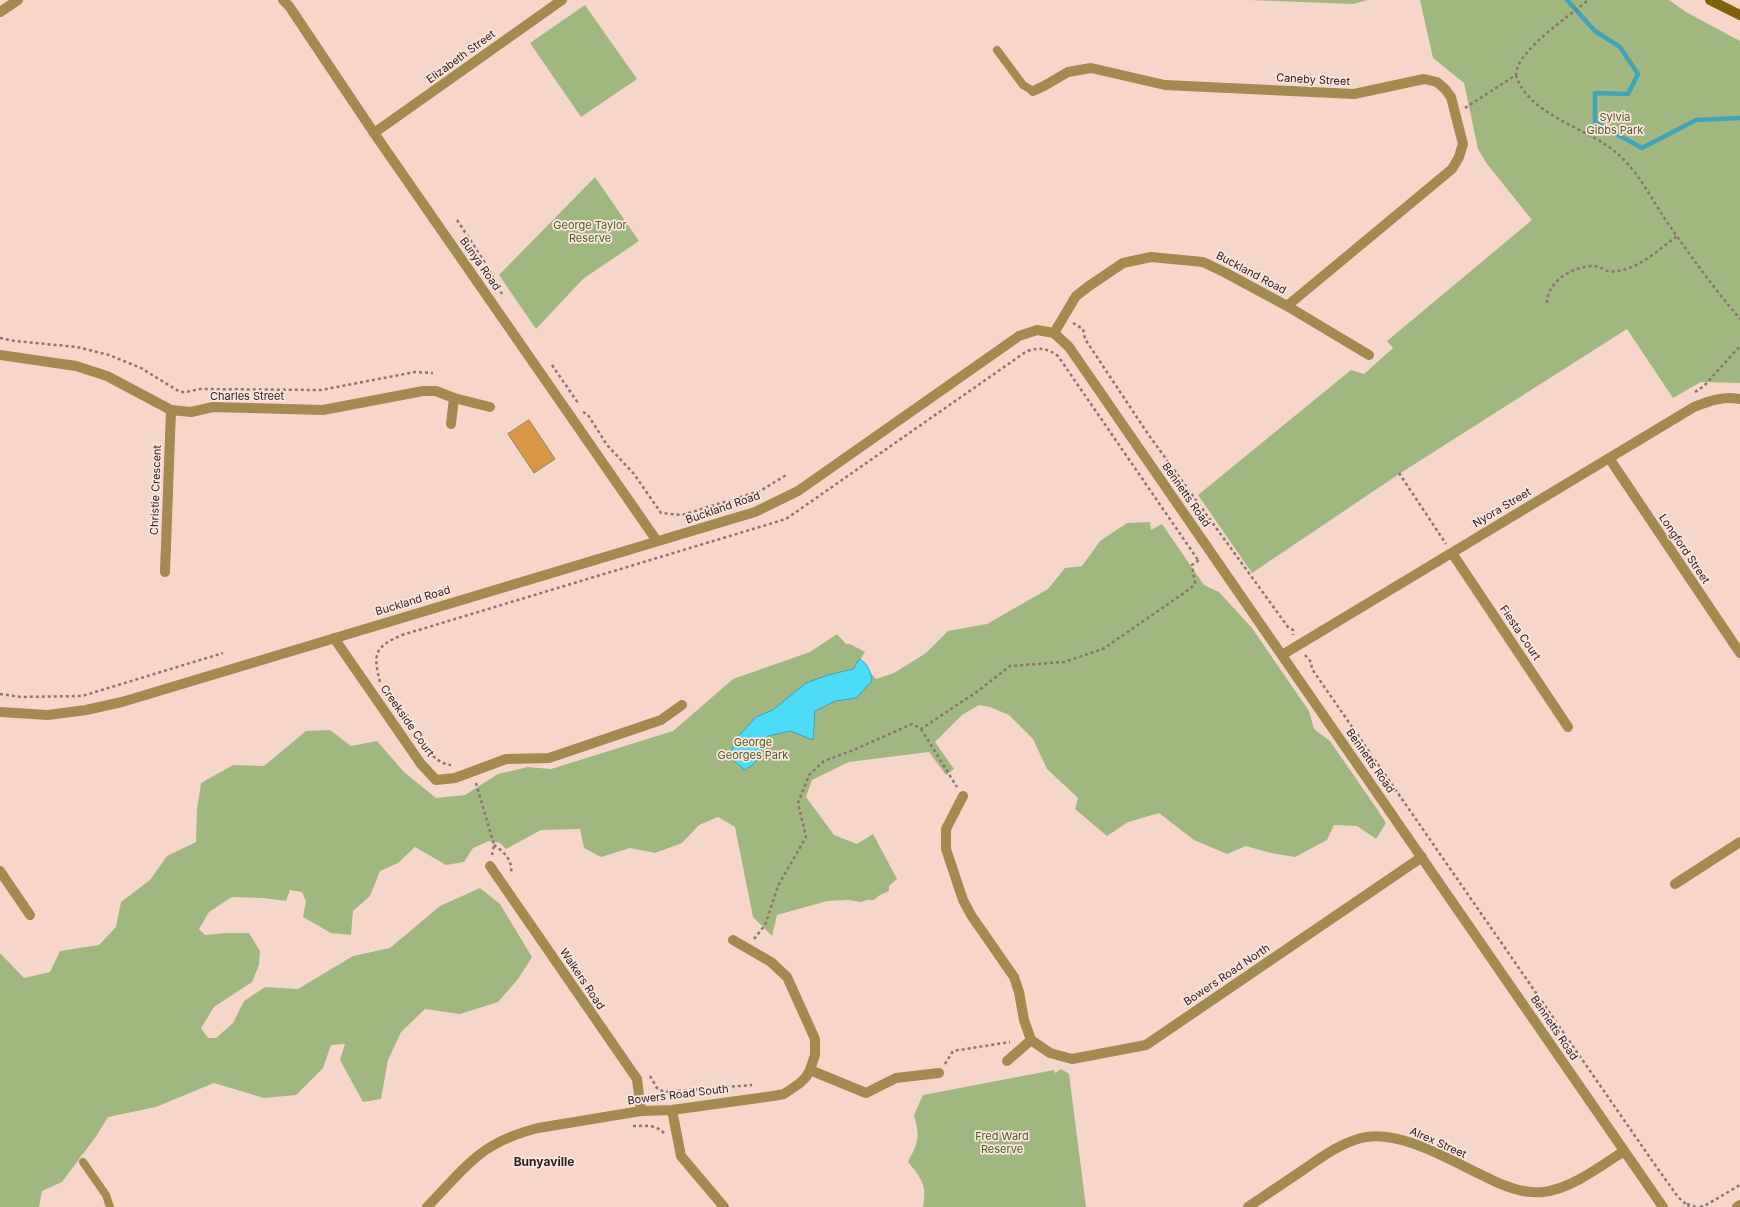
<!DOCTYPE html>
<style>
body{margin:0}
canvas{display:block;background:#f7d6ca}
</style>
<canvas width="1740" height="1207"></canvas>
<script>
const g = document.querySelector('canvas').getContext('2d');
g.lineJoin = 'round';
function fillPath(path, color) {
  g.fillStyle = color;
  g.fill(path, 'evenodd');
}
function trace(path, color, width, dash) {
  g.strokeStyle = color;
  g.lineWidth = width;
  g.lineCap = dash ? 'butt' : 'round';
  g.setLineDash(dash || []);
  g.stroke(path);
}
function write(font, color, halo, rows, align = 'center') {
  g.font = font + ' Inter,sans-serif';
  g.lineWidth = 3.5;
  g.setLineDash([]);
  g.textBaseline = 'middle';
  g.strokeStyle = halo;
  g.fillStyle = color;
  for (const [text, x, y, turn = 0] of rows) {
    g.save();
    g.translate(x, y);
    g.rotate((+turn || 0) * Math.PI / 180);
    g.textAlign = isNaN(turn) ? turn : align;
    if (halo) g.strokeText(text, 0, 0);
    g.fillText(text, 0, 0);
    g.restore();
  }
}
fillPath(new Path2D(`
 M 1249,0 L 1368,0 L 1353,4 Z
 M 1420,0 L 1669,0 L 1686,12 L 1740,41 L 1740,383 L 1701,382 L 1673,398 L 1627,329 L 1399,474 L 1252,573 L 1198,495 L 1351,370 L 1364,374 L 1393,348 L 1387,341 L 1532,220 L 1487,164 L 1478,149 L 1464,83 L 1433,58 Z
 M 585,5 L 637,79 L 581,117 L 530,43 Z
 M 595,177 L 639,241 L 583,279 L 536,329 L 499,275 Z
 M 1150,522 L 1151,530 L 1162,524 L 1204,585 L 1219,592 L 1252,628 L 1309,711 L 1314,729 L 1330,741 L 1377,809 L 1386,823 L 1376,839 L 1357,826 L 1334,825 L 1327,840 L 1295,857 L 1271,853 L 1246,846 L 1227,854 L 1194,840 L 1159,813 L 1128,822 L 1107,836 L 1075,809 L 1078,798 L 1047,769 L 1033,739 L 1009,715 L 990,707 L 979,705 L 962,715 L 935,742 L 954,769 L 946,775 L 929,752 L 849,762 L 812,780 L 806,797 L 834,835 L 857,844 L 873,834 L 897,879 L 889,886 L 889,891 L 880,895 L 874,900 L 867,900 L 861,902 L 848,900 L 827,901 L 777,915 L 772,936 L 753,917 L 735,827 L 718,817 L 699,825 L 682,843 L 655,853 L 630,848 L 601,857 L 584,848 L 580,829 L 541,830 L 506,849 L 500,843 L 489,841 L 473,848 L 464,862 L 446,865 L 415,847 L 398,863 L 380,871 L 370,896 L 353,911 L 351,935 L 331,933 L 303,917 L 306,901 L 302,892 L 290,890 L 286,901 L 263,898 L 232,897 L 209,912 L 199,929 L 205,935 L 225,933 L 249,933 L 260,951 L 259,965 L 252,982 L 214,1007 L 201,1028 L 208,1038 L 216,1038 L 233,1023 L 244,1001 L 265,987 L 298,989 L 353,956 L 390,948 L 440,906 L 480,888 L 500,904 L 532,957 L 518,979 L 498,1002 L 460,1014 L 425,1009 L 401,1032 L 388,1060 L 381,1099 L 363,1102 L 340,1060 L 345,1044 L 331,1045 L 323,1068 L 296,1095 L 264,1098 L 214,1083 L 156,1107 L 108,1117 L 97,1135 L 62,1182 L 42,1191 L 39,1207 L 0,1207 L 0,953 L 24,978 L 50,972 L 60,951 L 99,945 L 116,927 L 121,902 L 150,880 L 167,856 L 196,842 L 197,809 L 201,783 L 233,765 L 264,766 L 306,731 L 330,730 L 351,746 L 377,741 L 404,772 L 436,798 L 465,795 L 498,774 L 528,767 L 551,769 L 673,731 L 733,679 L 810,652 L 837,634 L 846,644 L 850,644 L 865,652 L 860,660 L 876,679 L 894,673 L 926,653 L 948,631 L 987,624 L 1048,589 L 1065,568 L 1082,566 L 1100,541 L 1127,523 Z
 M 1061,1069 L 1069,1074 L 1086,1207 L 923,1207 C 927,1185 922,1179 908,1162 C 919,1141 920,1137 914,1115 L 923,1095 L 1054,1070 L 1055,1073 Z`), '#a0b87f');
const water = new Path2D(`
 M 860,659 C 869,665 870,671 872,681 L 856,698 L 835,701 L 815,711 L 813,740 L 790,731 L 768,736 L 755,763 L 745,770 L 729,757 L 736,739 L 756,717 L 773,710 L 806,683 L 828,675 L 853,669 Z`);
fillPath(water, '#4ddcf8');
trace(water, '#43a3b6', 1);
trace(new Path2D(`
 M 1567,0 L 1595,31 L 1620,47 L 1638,74 L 1628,94 L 1595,93 L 1595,122 L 1642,148 L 1696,120 L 1740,118`), '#43a3b6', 4.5);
const building = new Path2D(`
 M 529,420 L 555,459 L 534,473 L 508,434 Z`);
fillPath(building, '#d79744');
trace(building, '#96826b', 1);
trace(new Path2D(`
 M 1516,75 C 1528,116 1590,128 1619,155 C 1639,173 1651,198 1665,219 C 1689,254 1713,287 1740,319
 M 1465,108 L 1516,75 C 1516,51 1570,16 1588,0
 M 457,220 L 484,261 L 502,294
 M 1547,303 C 1547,281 1574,266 1593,266 C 1598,266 1601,268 1605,270 C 1611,273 1619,271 1626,269 C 1645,263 1661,248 1677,236
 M 1073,323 L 1083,329 L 1085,339 L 1148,434 L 1288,627 L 1293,630 L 1293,635
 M 0,338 L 15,341 L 77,347 L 109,355 L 141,368 L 180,392 L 186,392 L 200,389 L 321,390 L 415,372 L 433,373
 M 552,365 L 578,403
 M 1695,392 L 1704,386 L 1740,346
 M 583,412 L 588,415 L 607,445 L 634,474 L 661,513 L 682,515 L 760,491 L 788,474
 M 1399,473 L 1446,544
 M 1305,655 L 1311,662 L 1312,669 L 1653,1162 L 1678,1197 L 1689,1207
 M 380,682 C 373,654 374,647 402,635 L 786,519 L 1027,351 C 1040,347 1047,348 1058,356 L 1198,560
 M 0,694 L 21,697 L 82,696 L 223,653
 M 921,729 L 957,787
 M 415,732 C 425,745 433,763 451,765
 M 476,783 L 494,845 L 492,855
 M 494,845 C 504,852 513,860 511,874
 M 754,939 L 765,925 L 778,886 L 806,837 L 798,803 L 809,775 L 824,761 L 851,751 L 912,724 L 921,729 L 978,691 L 1010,666 L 1064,662 L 1103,649 L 1191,588 L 1195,583 L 1192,565 L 1199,560
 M 945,1064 L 953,1051 L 1010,1042
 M 650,1076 L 657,1088 L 664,1092 L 752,1085
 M 633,1126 C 645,1126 655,1124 664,1133
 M 1687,1204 L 1696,1207
 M 1700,1207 L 1706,1205 L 1740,1185`), '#8a746d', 2.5, [3, 3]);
trace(new Path2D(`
 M 997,50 L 1023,85 L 1033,91
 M 83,1162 L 106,1195 L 110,1207`), '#a38a4f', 8);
trace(new Path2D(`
 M 1033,91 L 1044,86 L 1068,72 L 1091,68 L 1165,85 L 1354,94 L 1424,79 L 1437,82 L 1445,89 L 1451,97 L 1463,144 L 1459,157 L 1452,169 L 1287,306
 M 374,133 L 562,0
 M 1054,333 L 1076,296 L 1089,286 L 1123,263 L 1151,257 L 1203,262 L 1226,273 L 1287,306 L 1369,355
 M 0,355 L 76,366 L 107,376 L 171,410 L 191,412 L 213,407 L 323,410 L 423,391 L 436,391 L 454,398 L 490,407
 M 451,424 L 454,398
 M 1609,458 L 1740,653
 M 1452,553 L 1568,727
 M 165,572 L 171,410
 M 334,638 L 421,764 L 436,780 L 455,778 L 506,759 L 549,758 L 661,720 L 682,705
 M 1282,655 L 1694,407 C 1709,401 1723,396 1740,399
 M 963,796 L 946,829 L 946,849 L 963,900 L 971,915 L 1014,977 L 1019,992 L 1024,1020 L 1031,1040 L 1050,1053 L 1072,1059 L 1146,1045 L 1422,857
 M 490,866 L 637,1079 L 641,1111
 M 0,871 L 30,915
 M 1675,884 L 1740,842
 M 1007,1061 L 1031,1040
 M 810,1070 L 866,1093 L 896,1078 L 939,1073
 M 672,1110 L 681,1156 L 724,1207
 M 427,1207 C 446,1188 469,1159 492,1146 C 507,1137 522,1132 538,1128 L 641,1111 L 672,1110 L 773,1096 L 784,1094 L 800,1083 L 806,1077 L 810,1070 L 815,1055 L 815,1039 L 787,977 L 771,962 L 733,940
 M 1248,1207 C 1266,1195 1285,1182 1303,1170 C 1322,1157 1339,1144 1361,1138 C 1399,1128 1451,1161 1486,1177 C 1503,1186 1523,1194 1543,1192 C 1571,1189 1601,1166 1624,1151
 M 1737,1207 L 1740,1205`), '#a38a4f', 10);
trace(new Path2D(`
 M 283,0 L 289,6 L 374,133 L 657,541
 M 0,12 L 18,0
 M 0,712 L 48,715 L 86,710 L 122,702 L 755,512 L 798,491 L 1019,336 L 1037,330 L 1054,333 L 1069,347 L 1663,1207`), '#a38a4f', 10);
trace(new Path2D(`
 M 1710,0 L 1740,15`), '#7f620c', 10);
write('11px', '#2b1f1b', '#fbe6df', [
 ["Elizabeth Street",461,57,-36],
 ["Caneby Street",1313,80,3],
 ["Bunya Road",480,264,55],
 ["Buckland Road",1251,273,28],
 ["Charles Street",247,397],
 ["Christie Crescent",156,490,-88],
 ["Bennetts Road",1186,495,55],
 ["Buckland Road",723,508,-19],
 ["Nyora Street",1502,508,-31],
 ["Longford Street",1684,549,56],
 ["Buckland Road",413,601,-17],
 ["Fiesta Court",1520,633,56],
 ["Creekside Court",407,721,55],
 ["Bennetts Road",1370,761,55],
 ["Bowers Road North",1227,975,-34],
 ["Walkers Road",582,979,56],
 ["Bennetts Road",1554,1028,56],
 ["Bowers Road South",678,1095,-7],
 ["Alrex Street",1438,1143,24]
]);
write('11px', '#4a6021', '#fbe6df', [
 ["Sylvia",1615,118],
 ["Gibbs Park",1615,131],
 ["George Taylor",590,226],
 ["Reserve",590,239],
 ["George",753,743],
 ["Georges Park",753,756],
 ["Fred Ward",1002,1137],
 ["Reserve",1002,1150]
]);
write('bold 12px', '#2b1f1b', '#fbe6df', [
 ["Bunyaville",544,1162]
]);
</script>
